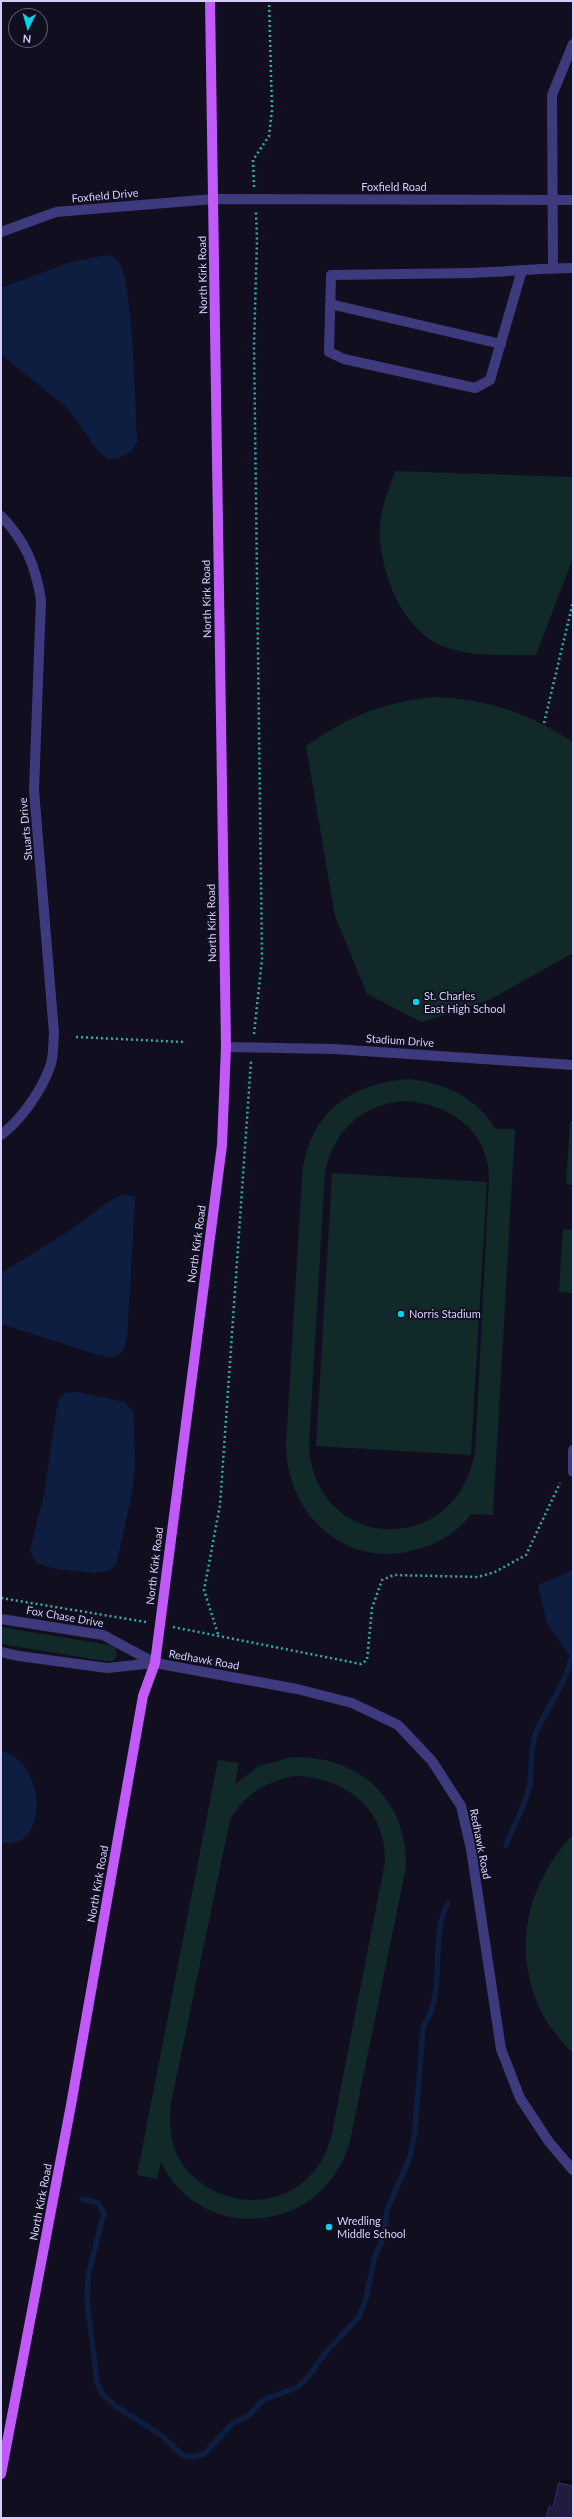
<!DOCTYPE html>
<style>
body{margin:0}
#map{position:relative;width:574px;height:2519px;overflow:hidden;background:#110e20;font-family:Lato,sans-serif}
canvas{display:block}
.frame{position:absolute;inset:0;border:2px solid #d5cefd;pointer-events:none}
.north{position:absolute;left:8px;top:8px;width:40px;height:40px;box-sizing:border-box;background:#110e20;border:1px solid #5f5b78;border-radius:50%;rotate:185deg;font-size:11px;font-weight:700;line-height:16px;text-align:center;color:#d5cefd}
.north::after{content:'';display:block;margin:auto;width:14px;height:18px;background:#09d2ef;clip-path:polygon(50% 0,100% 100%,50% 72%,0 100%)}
</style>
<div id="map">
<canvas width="574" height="2519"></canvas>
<div class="frame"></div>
<div class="north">N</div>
</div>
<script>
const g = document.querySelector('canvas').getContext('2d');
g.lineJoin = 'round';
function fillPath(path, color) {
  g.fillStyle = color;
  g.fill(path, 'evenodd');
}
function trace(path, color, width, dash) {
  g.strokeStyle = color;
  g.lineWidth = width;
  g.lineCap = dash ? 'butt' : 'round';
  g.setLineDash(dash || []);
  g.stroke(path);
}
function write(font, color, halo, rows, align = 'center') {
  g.font = font + ' Lato,sans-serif';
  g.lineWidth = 3.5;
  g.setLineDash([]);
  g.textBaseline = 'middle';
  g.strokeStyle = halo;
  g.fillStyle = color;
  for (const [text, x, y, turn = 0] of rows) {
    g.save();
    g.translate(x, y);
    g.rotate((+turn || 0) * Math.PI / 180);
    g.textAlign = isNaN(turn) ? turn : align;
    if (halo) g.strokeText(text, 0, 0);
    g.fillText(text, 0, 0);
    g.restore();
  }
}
fillPath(new Path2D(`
 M 395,471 L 573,477 L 573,558 L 536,655 C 507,655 476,657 448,648 C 405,634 384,582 380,540 C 378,516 387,493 395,471 Z
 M 435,697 C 488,699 528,713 573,742 L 573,953 L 491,999 L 422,1022 L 367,994 L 335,916 L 306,746 C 351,715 380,703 435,697 Z
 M 408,1079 C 446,1083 475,1097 496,1129 L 515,1129 L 493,1515 L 471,1514 C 459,1530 443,1541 425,1547 C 352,1574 287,1519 286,1445 L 302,1178 C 307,1116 347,1084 408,1079 ZM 405,1101 C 451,1104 490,1132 489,1181 L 475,1451 C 458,1559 313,1554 309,1444 L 325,1172 C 334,1130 362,1104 405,1101 Z
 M 570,1121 L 573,1122 L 573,1185 L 566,1184 Z
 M 332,1173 L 487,1182 L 471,1455 L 316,1446 Z
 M 563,1229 L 573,1230 L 573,1293 L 559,1292 Z
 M 1,1627 L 109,1645 L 115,1648 L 117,1655 L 113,1661 L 104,1661 L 1,1644 Z
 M 292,1757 C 358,1755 408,1799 406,1867 L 350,2141 C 325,2234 202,2247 161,2162 L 157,2179 L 137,2175 L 218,1760 L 239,1763 L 235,1784 L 259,1766 ZM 297,1776 C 346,1778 387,1810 385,1862 L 331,2138 C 327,2149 323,2161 315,2170 C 282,2212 219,2208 186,2169 C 171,2151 168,2126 171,2103 L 230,1820 C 244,1794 268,1780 297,1776 Z
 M 573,1834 L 573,2054 C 560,2039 546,2024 538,2005 C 512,1942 529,1883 573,1834 Z`), '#112a29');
fillPath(new Path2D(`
 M 106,255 C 112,256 116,257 119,262 C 133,285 135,402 137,434 L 137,442 L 131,451 L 119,458 L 108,459 L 98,451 L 68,409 L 1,354 L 1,288 L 68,263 Z
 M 125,1194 L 135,1197 L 135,1203 L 127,1337 C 124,1351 123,1355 108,1358 L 1,1324 L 1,1273 L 69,1231 L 112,1199 Z
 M 78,1392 L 124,1402 L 134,1412 L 135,1471 L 131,1498 L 116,1565 L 107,1571 L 96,1573 L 55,1569 L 37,1563 L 30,1551 L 44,1494 L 58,1401 L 65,1393 Z
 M 573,1570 L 573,1656 L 571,1658 L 547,1623 L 538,1585 Z
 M 1,1751 C 49,1762 48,1855 1,1842 Z`), '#0d1e40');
fillPath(new Path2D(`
 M 564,2479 L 573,2481 L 573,2518 L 547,2518 L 550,2507 L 555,2503 L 560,2483 Z`), '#0007');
trace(new Path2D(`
 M 506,1845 C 514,1825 526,1804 530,1783 C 532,1766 530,1751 535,1735 C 546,1708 565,1686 571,1658
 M 82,2199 L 98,2203 L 104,2213 L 88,2276 L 87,2301 L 97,2382 L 102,2394 L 117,2407 L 161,2435 L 182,2455 L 191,2457 L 204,2454 L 233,2423 L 248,2416 L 263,2400 L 298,2387 L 307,2378 L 326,2352 L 359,2317 L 366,2298 L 375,2256 L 384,2236 L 387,2210 L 410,2157 L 415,2130 L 423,2027 C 448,1990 428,1941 448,1903`), '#0d1e40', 5.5);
const building = new Path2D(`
 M 559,2483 L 573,2486 L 573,2518 L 546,2518 L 549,2507 L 553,2507 Z`);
fillPath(building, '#231a40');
trace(building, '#3b2d6b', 1);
trace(new Path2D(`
 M 254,187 L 253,160 L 269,136 L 272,110 L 269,1
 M 544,723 L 573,602
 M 254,1034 L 262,959 L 254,345 L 257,240 L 256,212
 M 76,1037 L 184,1042
 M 1,1598 L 146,1622
 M 173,1627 L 361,1664 L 367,1660 L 372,1608 L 382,1580 L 394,1575 L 478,1577 L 495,1572 L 526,1555 L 560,1483
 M 218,1634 L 204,1590 L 220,1505 L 251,1061`), '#32ada9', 2.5, [2, 3]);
trace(new Path2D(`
 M 1,232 L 56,212 L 214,199 L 573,200
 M 553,268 L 552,95 L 573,44
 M 522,270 L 490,380 L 475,388 L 344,359 L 329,352 L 331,275 C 378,274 425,274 472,273 C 506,272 539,268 573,268
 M 330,304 L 501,344
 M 1,516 C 25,540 36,567 41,600 L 34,790 L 54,1033 C 53,1044 54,1056 50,1067 C 41,1091 22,1119 1,1135
 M 226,1047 L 334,1049 L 573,1065
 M 573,1450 L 573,1472
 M 1,1619 L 103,1635 L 155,1663
 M 1,1652 L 19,1656 L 107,1668 L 155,1663 L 297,1689 L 352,1703 L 398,1725 L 432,1761 L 461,1806 L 471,1849 L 501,2049 L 520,2098 L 549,2142 L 573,2170`), '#3f3a7d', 10);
trace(new Path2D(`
 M 1,2474 L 71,2105 L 143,1696 L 155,1663 L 222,1145 L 226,1047 L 210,1`), '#c15af9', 10);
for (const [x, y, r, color] of [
 [416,1002,4,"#09d2ef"],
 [401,1314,4,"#09d2ef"],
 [329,2227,4,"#09d2ef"]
]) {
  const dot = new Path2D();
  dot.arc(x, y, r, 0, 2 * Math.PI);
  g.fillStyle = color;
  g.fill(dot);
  trace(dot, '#110e20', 1.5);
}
write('11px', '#d5cefd', '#110e20', [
 ["Foxfield Road",394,187],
 ["Foxfield Drive",105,196,-5],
 ["North Kirk Road",203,275,-91],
 ["North Kirk Road",207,599,-91],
 ["Stuarts Drive",26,829,-95],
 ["North Kirk Road",212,923,-91],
 ["Stadium Drive",400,1041,4],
 ["North Kirk Road",197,1244,-82],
 ["North Kirk Road",155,1566,-83],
 ["Fox Chase Drive",65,1617,10],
 ["Redhawk Road",204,1660,10],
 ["Redhawk Road",480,1844,79],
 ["North Kirk Road",98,1884,-80],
 ["North Kirk Road",41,2202,-79]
]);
write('11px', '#d5cefd', '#110e20', [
 ["St. Charles",424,996],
 ["East High School",424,1009],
 ["Norris Stadium",409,1314],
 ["Wredling",337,2221],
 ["Middle School",337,2234]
], 'left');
</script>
